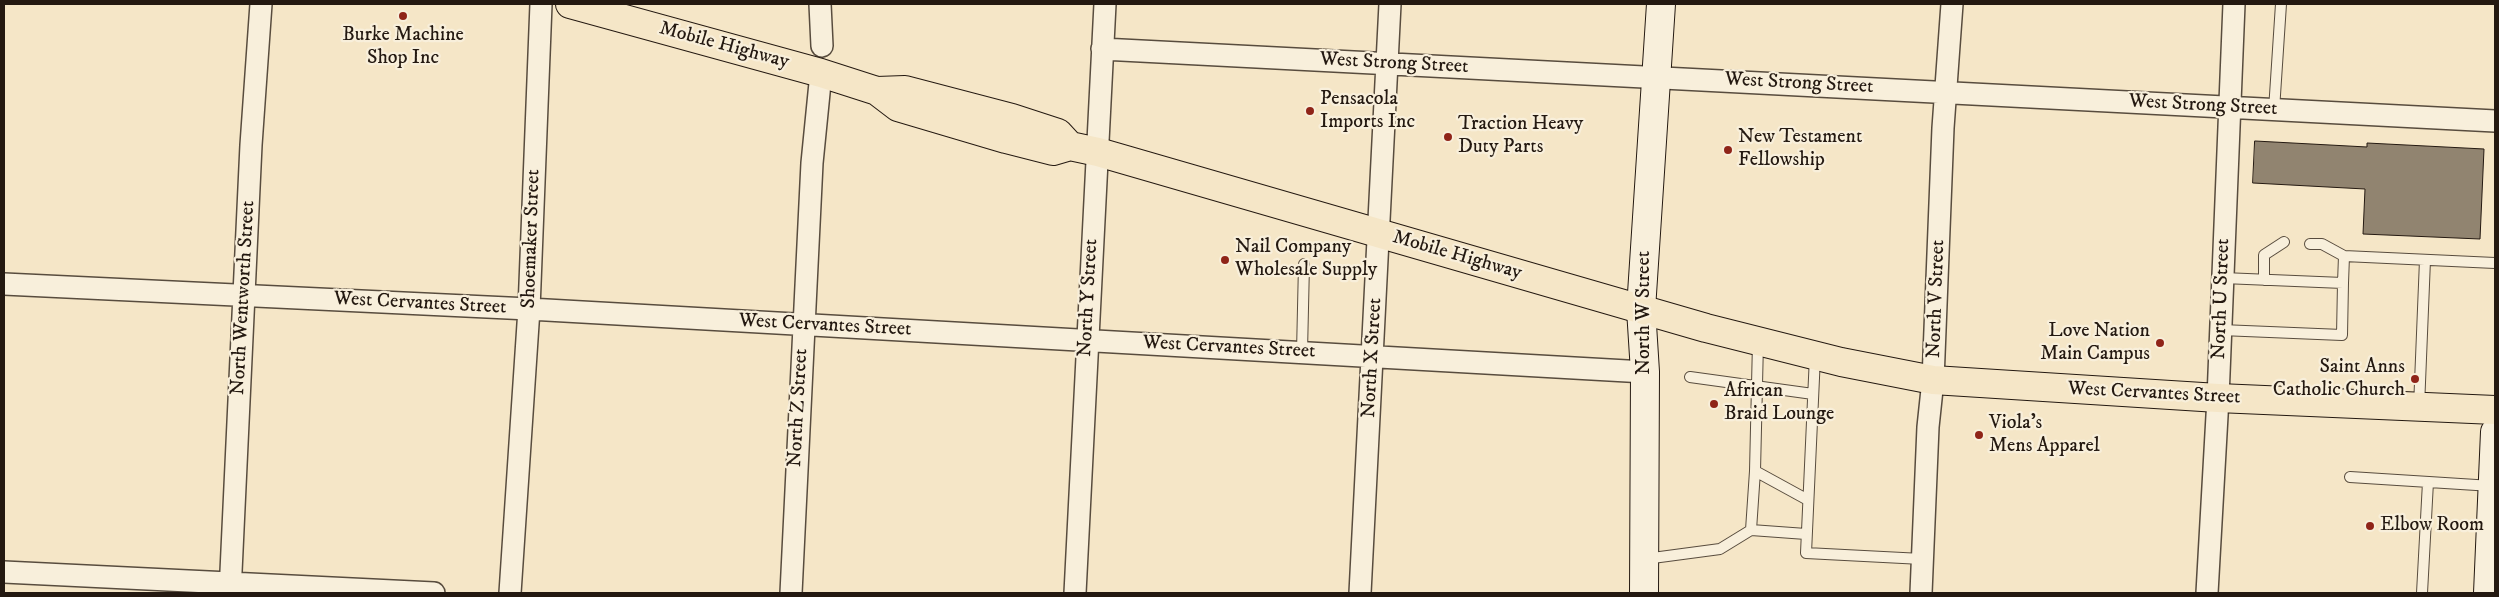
<!DOCTYPE html>
<style>
body{margin:0}
#map{position:relative;width:2499px;height:597px;overflow:hidden;background:#f5e6c7;font-family:"IM FELL DW Pica",serif}
canvas{display:block}
.frame{position:absolute;inset:0;border:5px solid #241911;pointer-events:none}
</style>
<div id="map">
<canvas width="2499" height="597"></canvas>
<div class="frame"></div>
</div>
<script>
const g = document.querySelector('canvas').getContext('2d');
g.lineJoin = 'round';
function fillPath(path, color) {
  g.fillStyle = color;
  g.fill(path, 'evenodd');
}
function trace(path, color, width, dash) {
  g.strokeStyle = color;
  g.lineWidth = width;
  g.lineCap = dash ? 'butt' : 'round';
  g.setLineDash(dash || []);
  g.stroke(path);
}
function write(font, color, halo, rows, align = 'center') {
  g.font = font + ' "IM FELL DW Pica",serif';
  g.lineWidth = 4.5;
  g.setLineDash([]);
  g.textBaseline = 'middle';
  g.strokeStyle = halo;
  g.fillStyle = color;
  for (const [text, x, y, turn = 0] of rows) {
    g.save();
    g.translate(x, y);
    g.rotate((+turn || 0) * Math.PI / 180);
    g.textAlign = isNaN(turn) ? turn : align;
    if (halo) g.strokeText(text, 0, 0);
    g.fillText(text, 0, 0);
    g.restore();
  }
}
const building = new Path2D(`
 M 2255,141 L 2367,147 L 2367,143 L 2484,149 L 2480,239 L 2363,234 L 2365,189 L 2253,183 Z`);
fillPath(building, '#918470');
trace(building, '#241911', 1);
const lane = new Path2D(`
 M 2274,110 L 2281,4
 M 2310,244 L 2322,244 L 2344,256
 M 2264,280 L 2264,255 L 2284,242
 M 2343,283 L 2344,256 L 2495,263
 M 2221,330 L 2342,335 L 2343,283 L 2223,278
 M 1758,342 L 1755,471 L 1808,500
 M 1302,352 L 1304,264
 M 1815,356 L 1806,553 L 1922,559
 M 1690,377 L 1813,394
 M 2419,407 L 2425,260
 M 2350,477 L 2492,486
 M 1751,530 L 1755,471
 M 1645,559 L 1720,549 L 1751,530 L 1806,534
 M 2422,593 L 2428,482`);
const street = new Path2D(`
 M 820,4 L 822,46
 M 1102,49 L 2495,121
 M 4,284 L 529,309 L 1645,372
 M 4,572 L 434,593
 M 230,593 L 251,145 L 261,4
 M 510,593 L 529,309 L 541,4
 M 791,593 L 812,163 L 821,73
 M 1075,593 L 1105,4
 M 1360,593 L 1390,4
 M 1921,593 L 1928,427 L 1933,380 L 1943,128 L 1952,4
 M 2207,593 L 2218,398 L 2234,4`);
const secondary = new Path2D(`
 M 1644,593 L 1645,372 L 1641,309 L 1661,4
 M 2488,593 L 2495,432`);
const primary = new Path2D(`
 M 570,4 L 821,73 L 877,91 L 905,90 L 1012,118 L 1058,133 L 1070,146
 M 877,91 L 898,107 L 1006,139 L 1053,151 L 1070,146 L 1098,152 L 1706,328 L 1841,362 L 1933,380 L 2218,398 L 2495,410`);
trace(lane, '#584c3e', 12);
trace(street, '#584c3e', 24);
trace(secondary, '#241911', 30);
trace(primary, '#241911', 30);
trace(lane, '#f8efdb', 10);
trace(street, '#f8efdb', 21);
trace(secondary, '#f8efdb', 28);
trace(primary, '#f5e6c7', 28);
for (const [x, y, r, color] of [
 [403,16,5,"#8f2418"],
 [1310,111,5,"#8f2418"],
 [1448,137,5,"#8f2418"],
 [1728,150,5,"#8f2418"],
 [1225,260,5,"#8f2418"],
 [2160,343,5,"#8f2418"],
 [2415,379,5,"#8f2418"],
 [1714,404,5,"#8f2418"],
 [1979,435,5,"#8f2418"],
 [2370,526,5,"#8f2418"]
]) {
  const dot = new Path2D();
  dot.arc(x, y, r, 0, 2 * Math.PI);
  g.fillStyle = color;
  g.fill(dot);
  trace(dot, '#f8efdb', 2);
}
write('20px', '#241911', '#f8efdb', [
 ["Burke Machine",403,36,"center"],
 ["Shop Inc",403,59,"center"],
 ["Pensacola",1320,100],
 ["Imports Inc",1320,123],
 ["Traction Heavy",1458,125],
 ["Duty Parts",1458,148],
 ["New Testament",1738,138],
 ["Fellowship",1738,161],
 ["Nail Company",1235,248],
 ["Wholesale Supply",1235,271],
 ["Love Nation",2150,332,"right"],
 ["Main Campus",2150,355,"right"],
 ["Saint Anns",2405,368,"right"],
 ["Catholic Church",2405,391,"right"],
 ["African",1724,392],
 ["Braid Lounge",1724,415],
 ["Viola's",1989,424],
 ["Mens Apparel",1989,447],
 ["Elbow Room",2380,526]
], 'left');
write('20px', '#241911', '#f8efdb', [
 ["Mobile Highway",724,46,15],
 ["West Strong Street",1394,64,3],
 ["West Strong Street",1799,84,3],
 ["West Strong Street",2203,106,3],
 ["Shoemaker Street",532,239,-88],
 ["Mobile Highway",1457,256,16],
 ["North Wentworth Street",244,298,-87],
 ["North Y Street",1089,298,-87],
 ["North V Street",1937,299,-88],
 ["North U Street",2222,299,-88],
 ["West Cervantes Street",420,304,3],
 ["North W Street",1645,313,-90],
 ["West Cervantes Street",825,326,3],
 ["West Cervantes Street",1229,348,3],
 ["North X Street",1373,358,-87],
 ["West Cervantes Street",2154,394,3],
 ["North Z Street",799,408,-87]
]);
</script>
